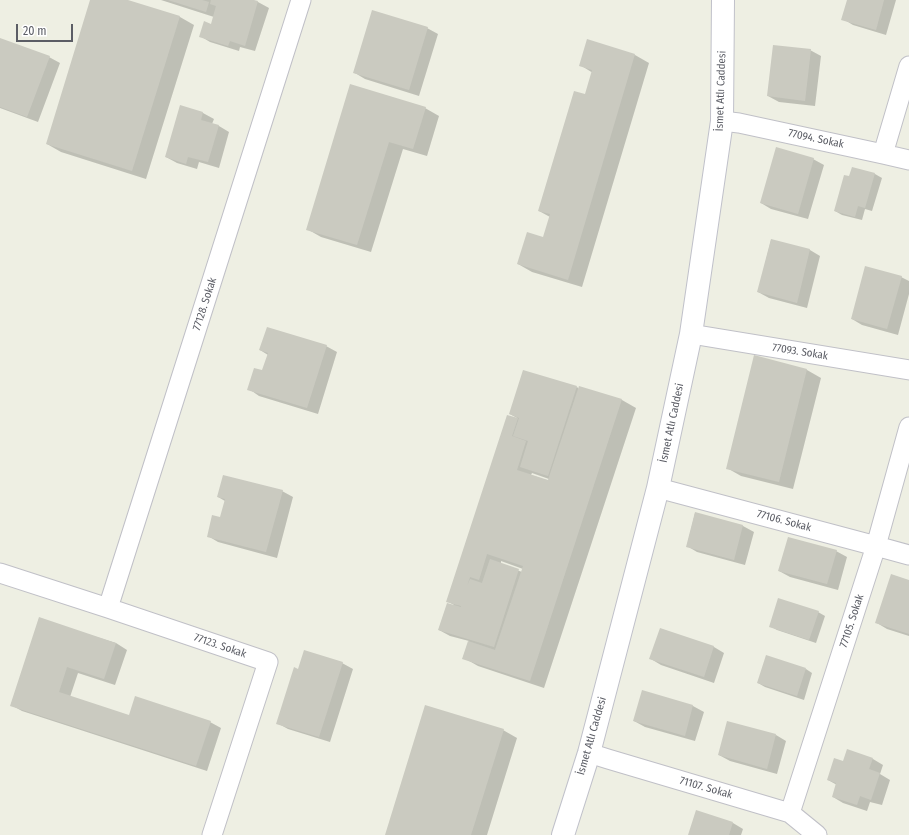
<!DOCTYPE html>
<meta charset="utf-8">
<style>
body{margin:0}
#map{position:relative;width:909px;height:835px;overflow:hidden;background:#eeefe3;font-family:"Fira Sans Condensed",sans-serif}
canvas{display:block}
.scale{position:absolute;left:16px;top:24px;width:57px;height:18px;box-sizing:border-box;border:2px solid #5b5d65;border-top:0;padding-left:5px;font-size:12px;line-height:14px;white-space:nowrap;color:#5b5d65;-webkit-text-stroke:3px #fff;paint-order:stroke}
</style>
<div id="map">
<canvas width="909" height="835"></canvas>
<div class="scale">20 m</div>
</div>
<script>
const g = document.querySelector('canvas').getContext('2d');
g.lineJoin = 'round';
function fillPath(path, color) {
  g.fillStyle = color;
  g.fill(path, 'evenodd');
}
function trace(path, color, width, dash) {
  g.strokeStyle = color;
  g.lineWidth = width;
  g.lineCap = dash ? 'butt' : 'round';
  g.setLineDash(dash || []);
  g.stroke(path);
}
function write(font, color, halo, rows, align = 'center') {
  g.font = font + ' "Fira Sans Condensed",sans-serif';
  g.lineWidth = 3;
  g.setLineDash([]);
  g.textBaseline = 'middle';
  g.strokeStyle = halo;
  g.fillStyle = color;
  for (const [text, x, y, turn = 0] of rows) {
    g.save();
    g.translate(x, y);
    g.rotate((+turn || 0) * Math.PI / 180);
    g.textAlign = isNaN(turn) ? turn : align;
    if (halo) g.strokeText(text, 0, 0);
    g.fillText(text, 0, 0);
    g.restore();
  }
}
fillPath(new Path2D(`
 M 91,0 L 125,0 L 180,17 L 194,25 L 146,179 L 61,152 L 47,144 Z
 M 161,0 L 251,0 L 258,2 L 269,8 L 255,51 L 240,47 L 239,51 L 210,42 L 200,36 L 212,25 L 214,17 Z
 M 848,0 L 896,0 L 886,35 L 853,25 L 843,19 Z
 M 427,28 L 438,34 L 419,96 L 365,79 L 355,73 Z
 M 0,39 L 49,57 L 60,63 L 38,122 L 0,108 Z
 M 810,50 L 821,56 L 815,106 L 779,102 L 768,96 Z
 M 635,55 L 649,63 L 582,287 L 532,272 L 518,264 L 544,238 L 550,217 L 539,211 L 586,95 L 593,73 L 580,65 Z
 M 351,86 L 425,108 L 439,116 L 427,156 L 403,149 L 371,252 L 321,237 L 307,229 Z
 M 181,107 L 203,113 L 214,119 L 212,124 L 219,126 L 229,132 L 219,168 L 199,162 L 197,169 L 177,163 L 166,157 Z
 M 813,159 L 824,165 L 808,219 L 771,209 L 761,203 Z
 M 875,174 L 882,178 L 872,211 L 865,209 L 862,220 L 842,215 L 835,211 L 850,177 Z
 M 771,240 L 810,250 L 820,256 L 807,308 L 769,298 L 758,292 Z
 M 901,277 L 909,281 L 909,294 L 898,335 L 862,325 L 852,319 Z
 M 326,346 L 337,352 L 318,414 L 259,396 L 249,389 L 263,372 L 268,355 L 260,350 Z
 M 755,357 L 807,370 L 821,378 L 793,489 L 741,476 L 727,468 Z
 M 577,387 L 579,389 L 580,387 L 622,400 L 636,408 L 544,688 L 478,666 L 464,658 L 469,641 L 450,636 L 439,630 L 454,605 L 447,601 L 517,418 L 510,414 ZM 532,473 L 549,479 L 549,481 L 531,475 ZM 501,561 L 523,569 L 522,572 L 501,564 Z
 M 282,491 L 293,497 L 277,558 L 218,542 L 208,536 L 221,518 L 225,501 L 218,497 Z
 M 695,513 L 743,526 L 754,532 L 745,565 L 697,552 L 687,546 Z
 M 836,551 L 847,557 L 838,590 L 790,577 L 779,571 Z
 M 909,581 L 909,636 L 887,629 L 877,623 Z
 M 818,612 L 825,616 L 816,643 L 777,630 L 770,626 Z
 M 39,619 L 116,643 L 127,650 L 115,685 L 78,673 L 70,697 L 130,716 L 210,722 L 221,728 L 207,771 L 22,711 L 11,705 Z
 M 661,629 L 714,647 L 724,653 L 714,683 L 661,665 L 651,659 Z
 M 342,663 L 353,669 L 330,742 L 288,729 L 277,723 L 299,670 Z
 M 806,669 L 812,673 L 804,700 L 765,687 L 758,683 Z
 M 643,692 L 693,706 L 704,712 L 695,741 L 645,727 L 634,721 Z
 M 503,730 L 517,738 L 487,835 L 386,835 Z
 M 776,735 L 786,741 L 777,774 L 730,761 L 719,755 Z
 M 873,759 L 883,765 L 880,774 L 890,780 L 882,805 L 870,802 L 867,811 L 843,803 L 833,797 L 837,785 L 828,780 L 844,762 Z
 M 733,823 L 743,829 L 741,835 L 689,835 Z`), '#0003');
fillPath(new Path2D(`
 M 90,0 L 128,0 L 180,16 L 132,171 L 46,144 Z
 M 168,0 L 202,0 L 209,2 L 206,12 Z
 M 211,0 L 254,0 L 258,1 L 245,46 L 230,41 L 228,46 L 199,37 L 204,21 L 211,24 L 216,6 L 210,4 Z
 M 847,0 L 884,0 L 876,30 L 841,20 Z
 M 372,10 L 428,27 L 409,90 L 353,73 Z
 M 0,38 L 50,56 L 27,117 L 0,107 Z
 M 587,39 L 635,54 L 568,280 L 517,264 L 527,232 L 543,237 L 550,214 L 538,211 L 574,91 L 585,94 L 592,70 L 579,66 Z
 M 773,45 L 811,49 L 805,101 L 767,96 Z
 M 350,84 L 426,107 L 413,149 L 389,142 L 357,245 L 306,230 Z
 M 180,105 L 203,112 L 201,120 L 219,125 L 208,162 L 188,157 L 186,164 L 165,157 Z
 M 776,147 L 814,158 L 798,214 L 760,203 Z
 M 852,167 L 875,173 L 865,208 L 858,206 L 855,217 L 834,211 L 844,175 L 849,176 Z
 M 771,239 L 810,249 L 797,303 L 757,292 Z
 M 865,266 L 902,276 L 887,329 L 851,319 Z
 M 267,327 L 327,345 L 307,408 L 247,390 L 254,368 L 262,370 L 268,353 L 259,350 Z
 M 754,355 L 807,369 L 779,482 L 726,469 Z
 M 523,370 L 577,386 L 548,476 L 520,467 L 528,441 L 513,436 L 519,418 L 509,414 Z
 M 579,386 L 622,399 L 530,681 L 462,659 L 468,641 L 495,650 L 523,566 L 487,554 L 479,580 L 470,577 L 467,586 L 470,579 L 482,583 L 490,559 L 519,569 L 494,647 L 438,630 L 447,603 L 461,607 L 461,606 L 446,602 L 507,415 L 518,418 L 512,436 L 526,441 L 517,470 L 548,480 Z
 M 223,475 L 283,490 L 266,552 L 207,537 L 212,515 L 220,517 L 225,499 L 217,497 Z
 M 695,512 L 743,525 L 734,560 L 686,547 Z
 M 788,537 L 837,550 L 827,584 L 778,571 Z
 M 891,574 L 909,580 L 909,634 L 875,623 Z
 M 778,598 L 819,611 L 809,640 L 769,627 Z
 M 39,617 L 116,643 L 104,679 L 67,667 L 59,692 L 129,715 L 135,696 L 211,721 L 196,766 L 10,706 Z
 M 660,628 L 714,646 L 704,677 L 649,659 Z
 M 304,650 L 343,662 L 319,737 L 276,724 L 294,667 L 298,669 Z
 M 766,655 L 806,668 L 797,696 L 757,683 Z
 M 642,690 L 693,705 L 685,736 L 633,721 Z
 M 425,705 L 504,729 L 471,835 L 385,835 Z
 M 727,721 L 776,734 L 767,769 L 718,755 Z
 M 847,749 L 873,758 L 869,769 L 880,773 L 871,800 L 860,796 L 857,805 L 832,797 L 836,783 L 827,780 L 834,758 L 843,761 Z
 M 696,810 L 733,822 L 729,835 L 688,835 Z`), '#cacac0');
const street = new Path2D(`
 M 722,121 L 739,123 L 883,154 L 909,160
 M 883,154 L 909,66
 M 691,334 L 909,370
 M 658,488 L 876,546 L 909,555
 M 0,573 L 108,608 L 268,662 L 212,835
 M 108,608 L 301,0
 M 589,753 L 608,759 L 790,813 L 817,835
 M 790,813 L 876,546 L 909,427`);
const secondary = new Path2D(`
 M 563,835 L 589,753 L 658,488 L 691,334 L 722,121 L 723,0`);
trace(street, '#c0c0c7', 21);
trace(secondary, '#c0c1ca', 24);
trace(street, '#fff', 19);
trace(secondary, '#fff', 22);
write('11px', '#5b5d65', '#fff', [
 ["İsmet Atlı Caddesi",721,91,-88],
 ["77094. Sokak",816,139,12],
 ["77128. Sokak",205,304,-72],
 ["77093. Sokak",800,352,9],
 ["İsmet Atlı Caddesi",672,423,-78],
 ["77106. Sokak",784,521,15],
 ["77105. Sokak",852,621,-72],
 ["77123. Sokak",220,646,19],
 ["İsmet Atlı Caddesi",592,736,-74],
 ["71107. Sokak",706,788,16]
]);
</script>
